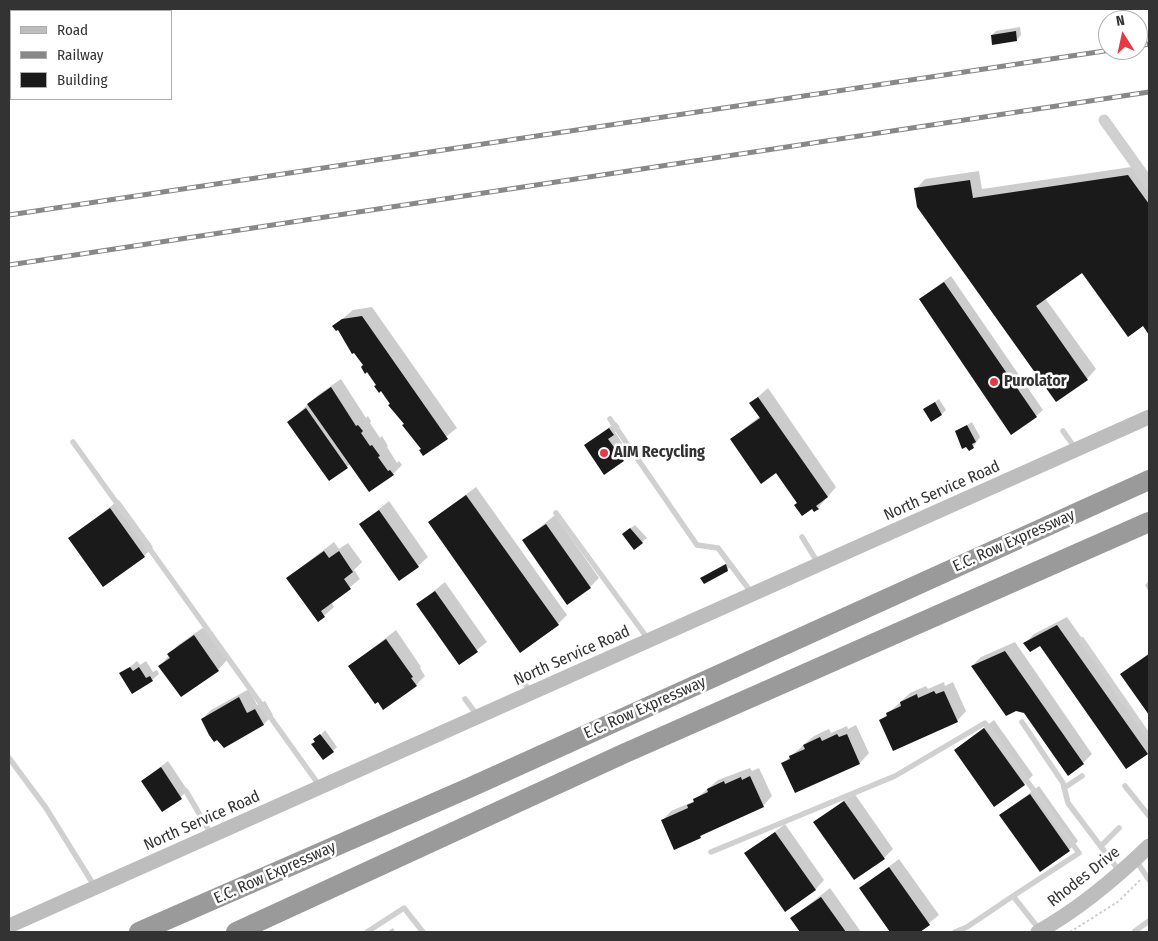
<!DOCTYPE html>
<style>
body{margin:0}
#map{position:relative;width:1158px;height:941px;overflow:hidden;background:#fff;font-family:"Fira Sans Condensed",sans-serif}
canvas{display:block}
.frame{position:absolute;inset:0;border:10px solid #333;pointer-events:none}
.legend{position:absolute;left:10px;top:10px;width:162px;height:90px;box-sizing:border-box;background:#fff;border:1px solid #adadad;margin:0;padding:6px 9px;list-style:none;font-size:15px;color:#333}
.legend li{display:flex;align-items:center;gap:10px;height:25px}
.legend b{width:25px;border:1px solid #adadad}
.north{position:absolute;left:1098px;top:10px;width:50px;height:50px;box-sizing:border-box;background:#fff;border:1px solid #adadad;border-radius:50%;rotate:350deg;font-size:14px;font-weight:700;line-height:20px;text-align:center;color:#333}
.north::after{content:'';display:block;margin:auto;width:18px;height:22px;background:#e63946;clip-path:polygon(50% 0,100% 100%,50% 72%,0 100%)}
</style>
<div id="map">
<canvas width="1158" height="941"></canvas>
<div class="frame"></div>
<ul class="legend">
<li><b style="height:6px;background:#bdbdbd"></b>Road</li>
<li><b style="height:6px;background:#888"></b>Railway</li>
<li><b style="height:14px;background:#1a1a1a"></b>Building</li>
</ul>
<div class="north">N</div>
</div>
<script>
const g = document.querySelector('canvas').getContext('2d');
g.lineJoin = 'round';
function fillPath(path, color) {
  g.fillStyle = color;
  g.fill(path, 'evenodd');
}
function trace(path, color, width, dash) {
  g.strokeStyle = color;
  g.lineWidth = width;
  g.lineCap = dash ? 'butt' : 'round';
  g.setLineDash(dash || []);
  g.stroke(path);
}
function write(font, color, halo, rows, align = 'center') {
  g.font = font + ' "Fira Sans Condensed",sans-serif';
  g.lineWidth = 5;
  g.setLineDash([]);
  g.textBaseline = 'middle';
  g.strokeStyle = halo;
  g.fillStyle = color;
  for (const [text, x, y, turn = 0] of rows) {
    g.save();
    g.translate(x, y);
    g.rotate((+turn || 0) * Math.PI / 180);
    g.textAlign = isNaN(turn) ? turn : align;
    if (halo) g.strokeText(text, 0, 0);
    g.fillText(text, 0, 0);
    g.restore();
  }
}
fillPath(new Path2D(`
 M 1020,27 L 1021,35 L 1017,40 L 992,35 L 996,31 Z
 M 1138,166 L 1149,182 L 1149,333 L 1143,324 L 1083,271 L 1045,298 L 1096,369 L 1087,379 L 916,189 L 925,179 L 979,171 L 982,189 Z
 M 951,276 L 1043,410 L 1036,416 L 920,299 Z
 M 372,307 L 457,428 L 424,454 L 423,449 L 363,367 L 364,365 L 338,328 L 334,326 L 353,310 Z
 M 341,379 L 366,418 L 368,416 L 371,421 L 370,423 L 380,438 L 382,436 L 388,446 L 387,447 L 397,463 L 399,461 L 402,465 L 393,474 L 350,464 L 330,480 L 289,422 L 318,395 Z
 M 768,388 L 836,487 L 818,508 L 798,503 L 777,472 L 731,439 L 760,416 L 751,403 Z
 M 939,399 L 946,410 L 942,414 L 925,409 Z
 M 616,422 L 620,427 L 615,432 L 629,454 L 623,460 L 586,445 Z
 M 972,422 L 980,437 L 973,447 L 957,431 Z
 M 476,487 L 567,615 L 558,624 L 429,522 Z
 M 119,500 L 153,547 L 144,556 L 70,538 Z
 M 389,501 L 428,557 L 418,566 L 361,524 Z
 M 555,515 L 599,578 L 590,587 L 524,540 Z
 M 635,525 L 647,538 L 642,542 L 628,530 Z
 M 334,542 L 339,549 L 348,543 L 362,562 L 354,570 L 360,579 L 331,602 L 334,607 L 318,621 L 287,578 Z
 M 730,561 L 731,566 L 727,570 L 702,578 Z
 M 1149,581 L 1149,592 L 1145,585 Z
 M 445,582 L 487,642 L 460,663 L 418,604 Z
 M 1067,617 L 1149,734 L 1149,751 L 1147,754 L 1040,644 L 1025,643 L 1034,634 Z
 M 204,627 L 227,660 L 218,670 L 181,696 L 160,666 L 178,645 Z
 M 396,630 L 421,667 L 420,668 L 425,676 L 416,685 L 350,666 Z
 M 1015,642 L 1092,754 L 1083,763 L 972,666 L 981,657 Z
 M 1149,653 L 1149,713 L 1122,674 Z
 M 137,661 L 140,665 L 146,661 L 153,672 L 157,670 L 159,674 L 152,680 L 121,674 Z
 M 944,682 L 945,686 L 953,682 L 966,711 L 957,721 L 881,720 L 910,693 L 926,686 L 928,689 Z
 M 249,689 L 257,705 L 265,701 L 273,715 L 264,724 L 202,719 L 211,710 Z
 M 994,720 L 1033,775 L 1024,784 L 955,750 Z
 M 856,725 L 869,753 L 860,763 L 796,792 L 783,763 L 814,736 L 829,729 L 831,733 L 847,726 L 848,729 Z
 M 325,730 L 337,747 L 333,751 L 313,744 Z
 M 168,761 L 188,791 L 162,811 L 142,781 Z
 M 750,768 L 752,771 L 759,768 L 772,796 L 763,806 L 705,832 L 700,837 L 662,821 L 671,811 L 692,802 L 718,780 Z
 M 1039,786 L 1078,841 L 1069,850 L 1001,815 Z
 M 854,793 L 893,849 L 884,858 L 815,822 Z
 M 785,824 L 824,880 L 815,890 L 746,854 Z
 M 899,859 L 939,915 L 918,932 L 892,932 L 861,888 Z
 M 830,888 L 861,932 L 802,932 L 792,918 Z
 M 393,928 L 395,932 L 387,932 Z`), '#0003');
fillPath(new Path2D(`
 M 1016,31 L 1017,41 L 992,45 L 991,35 Z
 M 1128,175 L 1149,204 L 1149,335 L 1143,326 L 1128,337 L 1082,273 L 1036,306 L 1088,380 L 1056,402 L 917,207 L 914,188 L 970,180 L 973,198 Z
 M 944,282 L 1037,417 L 1011,435 L 919,299 Z
 M 362,316 L 448,439 L 423,456 L 419,450 L 421,449 L 402,425 L 404,424 L 388,405 L 390,404 L 381,391 L 379,393 L 374,386 L 376,385 L 367,372 L 365,374 L 361,367 L 363,365 L 354,353 L 352,354 L 338,330 L 336,331 L 332,326 L 342,319 Z
 M 331,387 L 356,426 L 358,425 L 363,431 L 361,433 L 370,446 L 372,445 L 380,456 L 378,457 L 388,471 L 390,470 L 394,475 L 369,492 L 307,404 Z
 M 758,397 L 828,497 L 816,506 L 819,509 L 814,512 L 812,509 L 802,516 L 794,505 L 797,503 L 776,473 L 761,484 L 730,439 L 760,418 L 749,403 Z
 M 935,402 L 942,415 L 931,422 L 923,409 Z
 M 306,408 L 348,468 L 329,481 L 287,422 Z
 M 967,425 L 976,442 L 972,444 L 974,448 L 969,451 L 966,447 L 962,449 L 955,431 Z
 M 609,428 L 614,435 L 608,439 L 624,461 L 604,475 L 584,445 Z
 M 466,495 L 559,625 L 520,653 L 428,522 Z
 M 110,508 L 145,557 L 103,587 L 68,538 Z
 M 379,510 L 419,567 L 399,581 L 359,524 Z
 M 546,524 L 591,588 L 567,605 L 522,540 Z
 M 630,528 L 643,543 L 634,550 L 622,534 Z
 M 324,551 L 329,558 L 339,551 L 353,572 L 344,579 L 351,589 L 321,611 L 325,617 L 318,622 L 286,578 Z
 M 726,564 L 728,571 L 704,584 L 700,578 Z
 M 435,591 L 478,652 L 459,665 L 416,604 Z
 M 1057,625 L 1148,754 L 1126,769 L 1040,646 L 1030,652 L 1023,643 Z
 M 194,635 L 219,671 L 181,697 L 158,666 L 170,658 L 167,654 Z
 M 386,639 L 413,677 L 411,678 L 417,686 L 383,710 L 378,702 L 375,704 L 348,666 Z
 M 1005,651 L 1084,764 L 1068,776 L 1024,713 L 1016,711 L 1006,716 L 971,666 Z
 M 1149,654 L 1149,715 L 1120,674 Z
 M 130,667 L 133,671 L 139,667 L 146,678 L 150,676 L 153,681 L 132,694 L 119,673 Z
 M 934,691 L 936,694 L 944,691 L 958,722 L 893,751 L 879,720 L 887,716 L 886,713 L 901,706 L 900,702 L 917,694 L 918,698 Z
 M 239,697 L 247,713 L 255,709 L 264,725 L 224,748 L 217,740 L 214,742 L 209,735 L 201,719 Z
 M 984,728 L 1025,785 L 994,807 L 954,750 Z
 M 320,734 L 334,752 L 323,760 L 311,744 L 315,742 L 313,739 Z
 M 837,734 L 839,737 L 847,734 L 860,764 L 795,793 L 781,763 L 790,759 L 789,756 L 805,749 L 803,745 L 820,737 L 822,741 Z
 M 161,767 L 182,799 L 162,812 L 141,781 Z
 M 750,776 L 764,807 L 700,836 L 701,838 L 674,850 L 661,820 L 688,808 L 687,805 L 694,802 L 693,799 L 708,792 L 707,789 L 724,781 L 725,784 L 741,777 L 742,780 Z
 M 1030,794 L 1070,851 L 1040,872 L 999,815 Z
 M 844,801 L 885,859 L 854,880 L 813,822 Z
 M 775,832 L 816,890 L 785,912 L 744,853 Z
 M 889,867 L 930,925 L 920,932 L 890,932 L 859,888 Z
 M 821,897 L 846,932 L 800,932 L 790,918 Z`), '#1a1a1a');
trace(new Path2D(`
 M 1070,932 L 1119,901 L 1140,880`), '#cdcdcd', 2, [2.5, 2.5]);
trace(new Path2D(`
 M 610,419 L 697,545 L 718,548 L 751,592
 M 1063,431 L 1075,448
 M 73,442 L 319,785
 M 556,513 L 648,639
 M 802,537 L 818,563
 M 1082,640 L 1149,737
 M 517,673 L 530,691
 M 465,699 L 477,715
 M 1022,722 L 1063,783 L 1068,803 L 1120,872
 M 9,758 L 46,808 L 95,887
 M 1125,786 L 1149,816
 M 1064,788 L 1082,776
 M 186,791 L 211,834
 M 1101,846 L 1119,828
 M 711,852 L 895,776 L 985,723 L 1079,853 L 1013,896
 M 1135,859 L 1149,880
 M 1135,931 L 1149,921
 M 367,932 L 404,908 L 423,932
 M 955,932 L 967,927 L 1013,896 L 1039,929`), '#d0d0d0', 5.5);
trace(new Path2D(`
 M 1104,120 L 1149,183`), '#d0d0d0', 11);
trace(new Path2D(`
 M 9,926 L 1149,417
 M 1038,932 C 1079,909 1116,878 1149,846`), '#bdbdbd', 15);
trace(new Path2D(`
 M 139,932 L 471,787 L 1149,480
 M 236,932 L 623,754 L 1149,522`), '#9a9a9a', 20);
const rail = new Path2D(`
 M 1138,46 L 1149,44
 M 9,215 L 1111,50
 M 9,265 L 1149,92`);
trace(rail, '#888', 5);
trace(rail, '#fff', 3, [9]);
for (const [x, y, r, color] of [
 [994,382,5,"#e63946"],
 [604,453,5,"#e63946"]
]) {
  const dot = new Path2D();
  dot.arc(x, y, r, 0, 2 * Math.PI);
  g.fillStyle = color;
  g.fill(dot);
  trace(dot, '#fff', 2);
}
write('bold 16px', '#333', '#fff', [
 ["Purolator",1004,382],
 ["AIM Recycling",614,453]
], 'left');
write('16px', '#333', '#fff', [
 ["North Service Road",942,491,-24],
 ["E.C. Row Expressway",1014,541,-24],
 ["North Service Road",572,656,-24],
 ["E.C. Row Expressway",645,708,-24],
 ["North Service Road",202,821,-24],
 ["E.C. Row Expressway",275,873,-24],
 ["Rhodes Drive",1084,877,-38]
]);
</script>
